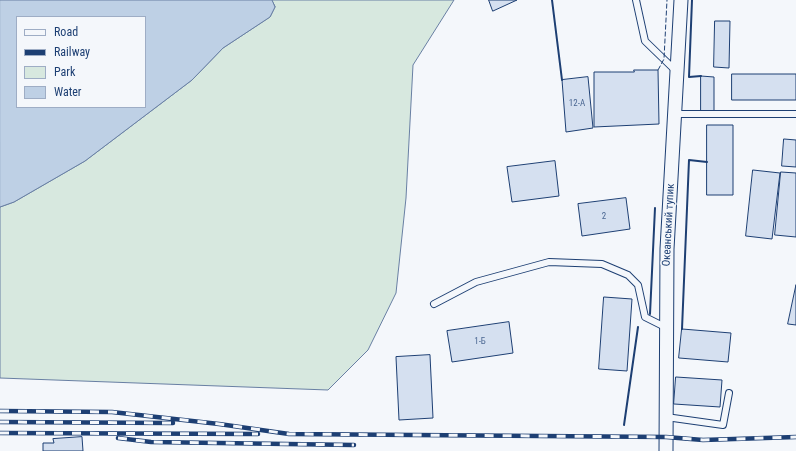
<!DOCTYPE html>
<meta charset="utf-8">
<style>
body{margin:0}
#map{position:relative;width:796px;height:451px;overflow:hidden;background:#f4f7fb;font-family:"Roboto Condensed",sans-serif}
canvas{display:block}
.legend{position:absolute;left:16px;top:16px;width:130px;height:92px;box-sizing:border-box;background:#f4f7fb;border:1px solid #9eadc5;margin:0;padding:5px 7px;list-style:none;font-size:12px;color:#1d3f73}
.legend li{display:flex;align-items:center;gap:8px;height:20px}
.legend b{width:20px;border:1px solid #9eadc5}
</style>
<div id="map">
<canvas width="796" height="451"></canvas>
<ul class="legend">
<li><b style="height:5px;background:#f4f7fb"></b>Road</li>
<li><b style="height:5px;background:#1d3f73"></b>Railway</li>
<li><b style="height:11px;background:#d7e8df"></b>Park</li>
<li><b style="height:11px;background:#bed0e5"></b>Water</li>
</ul>
</div>
<script>
const g = document.querySelector('canvas').getContext('2d');
g.lineJoin = 'round';
function fillPath(path, color) {
  g.fillStyle = color;
  g.fill(path, 'evenodd');
}
function trace(path, color, width, dash) {
  g.strokeStyle = color;
  g.lineWidth = width;
  g.lineCap = dash ? 'butt' : 'round';
  g.setLineDash(dash || []);
  g.stroke(path);
}
function write(font, color, halo, rows, align = 'center') {
  g.font = font + ' "Roboto Condensed",sans-serif';
  g.lineWidth = 3;
  g.setLineDash([]);
  g.textBaseline = 'middle';
  g.strokeStyle = halo;
  g.fillStyle = color;
  for (const [text, x, y, turn = 0] of rows) {
    g.save();
    g.translate(x, y);
    g.rotate((+turn || 0) * Math.PI / 180);
    g.textAlign = isNaN(turn) ? turn : align;
    if (halo) g.strokeText(text, 0, 0);
    g.fillText(text, 0, 0);
    g.restore();
  }
}
const green = new Path2D(`
 M 272,0 L 454,0 L 413,65 L 406,198 L 396,293 L 368,350 L 328,390 L 0,378 L 0,207 L 14,202 L 85,161 L 192,80 L 223,48 L 270,17 L 275,7 Z`);
fillPath(green, '#d7e8df');
trace(green, '#687fa3', 1);
const water = new Path2D(`
 M 0,0 L 272,0 L 275,7 L 270,17 L 223,48 L 192,80 L 85,161 L 14,202 L 0,207 ZM 17,17 L 145,17 L 145,107 L 17,107 Z`);
fillPath(water, '#bed0e5');
trace(water, '#687fa3', 1);
const building = new Path2D(`
 M 489,0 L 517,0 L 493,11 Z
 M 715,21 L 730,21 L 729,68 L 714,67 Z
 M 634,70 L 658,70 L 659,124 L 594,127 L 594,72 L 634,72 Z
 M 732,74 L 796,74 L 796,100 L 732,100 Z
 M 701,76 L 714,77 L 714,112 L 701,112 Z
 M 588,77 L 593,128 L 566,132 L 562,80 Z
 M 707,125 L 733,125 L 733,195 L 707,195 Z
 M 784,139 L 796,140 L 796,167 L 782,166 Z
 M 555,161 L 559,196 L 512,202 L 507,167 Z
 M 753,170 L 780,173 L 772,239 L 746,236 Z
 M 781,172 L 796,173 L 796,237 L 775,235 Z
 M 626,198 L 630,229 L 582,236 L 578,204 Z
 M 796,285 L 796,325 L 788,324 Z
 M 604,297 L 632,299 L 627,371 L 599,369 Z
 M 509,322 L 513,353 L 452,362 L 447,331 Z
 M 682,329 L 731,333 L 728,362 L 679,358 Z
 M 430,355 L 433,418 L 399,420 L 396,357 Z
 M 676,377 L 722,380 L 720,407 L 674,404 Z
 M 82,437 L 83,451 L 43,451 L 43,443 L 54,443 L 53,439 Z`);
fillPath(building, '#d5e0f0');
trace(building, '#1d3f73', 1);
const lane = new Path2D(`
 M 636,0 L 645,41 L 676,71
 M 675,114 L 796,114
 M 434,304 L 476,282 L 549,262 L 602,264 L 628,275 L 638,285 L 645,317 L 667,328
 M 666,417 L 723,425 L 729,393`);
const street = new Path2D(`
 M 666,451 L 667,249 L 681,0`);
trace(lane, '#1d3f73', 8);
trace(street, '#1d3f73', 15);
trace(lane, '#f4f7fb', 6);
trace(street, '#f4f7fb', 13);
const rail = new Path2D(`
 M 0,411 L 112,412 L 219,424 L 289,434 L 666,437 L 703,440 L 796,437
 M 0,422 L 173,423
 M 0,433 L 258,434
 M 118,438 L 151,442 L 354,445`);
trace(rail, '#1d3f73', 4.5);
trace(rail, '#f4f7fb', 3, [9]);
trace(new Path2D(`
 M 658,70 L 664,59 L 667,0`), '#1d3f73', 1, [5, 2]);
trace(new Path2D(`
 M 552,0 L 562,80
 M 692,0 L 689,77 L 701,76
 M 650,314 L 655,208
 M 682,329 L 689,160 L 707,162
 M 624,425 L 638,327`), '#1d3f73', 2);
write('9px', '#4b6792', null, [
 ["12-А",577,104],
 ["2",604,217],
 ["1-Б",480,342]
]);
write('11px', '#1d3f73', '#f4f7fb', [
 ["Океанський тупик",669,225,-87]
]);
</script>
